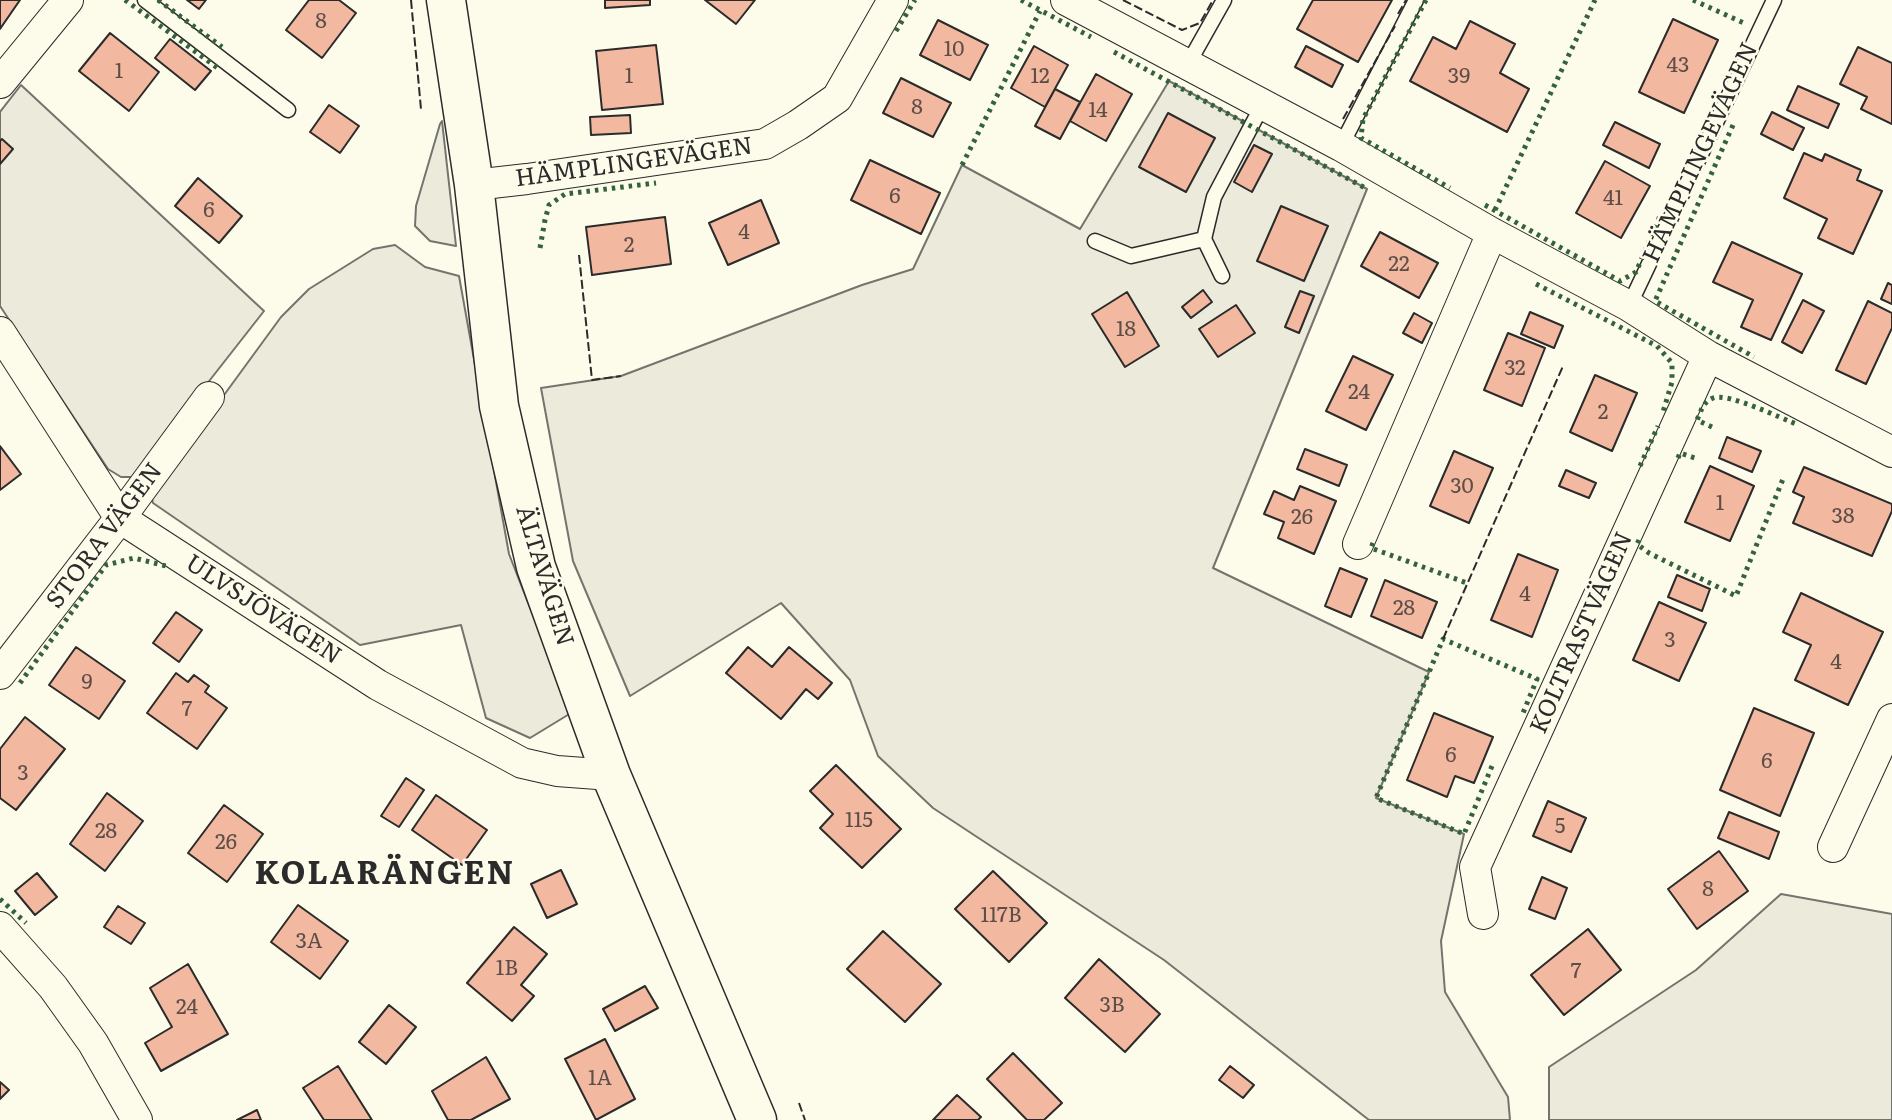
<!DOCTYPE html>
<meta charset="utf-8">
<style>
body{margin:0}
canvas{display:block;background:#fdfbea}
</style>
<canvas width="1892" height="1120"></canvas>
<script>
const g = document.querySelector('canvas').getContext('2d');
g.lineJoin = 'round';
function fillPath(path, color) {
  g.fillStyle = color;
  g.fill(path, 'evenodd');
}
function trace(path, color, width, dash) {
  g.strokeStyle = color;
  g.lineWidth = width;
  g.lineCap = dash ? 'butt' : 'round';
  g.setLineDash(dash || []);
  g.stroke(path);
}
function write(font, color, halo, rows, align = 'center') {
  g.font = font + ' Literata,serif';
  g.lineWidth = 5;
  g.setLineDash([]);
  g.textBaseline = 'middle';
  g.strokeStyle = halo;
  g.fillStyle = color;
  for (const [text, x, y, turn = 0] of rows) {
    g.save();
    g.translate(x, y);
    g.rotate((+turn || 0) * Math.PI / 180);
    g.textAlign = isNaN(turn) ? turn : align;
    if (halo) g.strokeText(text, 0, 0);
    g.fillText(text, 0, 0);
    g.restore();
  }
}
const green = new Path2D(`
 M 1169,81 L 1367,189 L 1213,568 L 1429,672 L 1376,798 L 1464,834 L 1441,941 L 1445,992 L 1508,1097 L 1510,1120 L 1369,1120 L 1164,960 L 933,808 L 878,756 L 850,680 L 781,603 L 630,696 L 573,561 L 541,388 L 621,376 L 862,285 L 913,269 L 962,165 L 1080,229 Z
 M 21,85 L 264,311 L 134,477 L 121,477 L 108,469 L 0,306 L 0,112 Z
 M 442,121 L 456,246 L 430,241 L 415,226 L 416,206 L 440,124 Z
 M 395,245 L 425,267 L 459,276 L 509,554 L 571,713 L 530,738 L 486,718 L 461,625 L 360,645 L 153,503 L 151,495 L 281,317 L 309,289 L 373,249 Z
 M 1781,894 L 1892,914 L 1892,1120 L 1549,1120 L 1549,1067 L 1696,970 Z`);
fillPath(green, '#ecebdb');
trace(green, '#74746e', 2);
const building = new Path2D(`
 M 0,0 L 20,0 L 0,29 Z
 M 187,0 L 206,0 L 199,9 Z
 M 309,0 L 339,0 L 356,13 L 322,58 L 286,30 Z
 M 605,0 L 650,0 L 650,5 L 605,8 Z
 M 705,0 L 755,0 L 736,24 Z
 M 1313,0 L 1392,0 L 1358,62 L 1297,29 Z
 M 1673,19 L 1718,40 L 1684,113 L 1639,92 Z
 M 938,20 L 988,45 L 970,80 L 920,55 Z
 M 1470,21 L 1515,44 L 1500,73 L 1529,89 L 1507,132 L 1410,81 L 1433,37 L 1456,49 Z
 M 110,33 L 159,72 L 129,111 L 79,71 Z
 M 170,39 L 211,71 L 195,90 L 155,58 Z
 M 656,45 L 663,104 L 602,110 L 596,51 Z
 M 1034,46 L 1068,65 L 1045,107 L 1011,88 Z
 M 1306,46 L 1343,65 L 1332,87 L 1295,67 Z
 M 1858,47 L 1892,63 L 1892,124 L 1861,109 L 1867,97 L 1840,84 Z
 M 1096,74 L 1132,94 L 1106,141 L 1070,121 Z
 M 901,78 L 951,103 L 933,137 L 883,113 Z
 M 1798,86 L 1839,104 L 1828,128 L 1787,110 Z
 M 1055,89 L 1080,102 L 1060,139 L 1035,126 Z
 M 329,105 L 359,126 L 340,153 L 310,132 Z
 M 1772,112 L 1804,128 L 1793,150 L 1761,134 Z
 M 1168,113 L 1215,138 L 1186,192 L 1139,167 Z
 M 630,115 L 631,133 L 591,135 L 590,117 Z
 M 1615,122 L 1660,144 L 1649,168 L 1603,145 Z
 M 2,139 L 13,149 L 0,164 L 0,141 Z
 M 1254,145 L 1272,154 L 1252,192 L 1234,182 Z
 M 1804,153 L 1822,161 L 1825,154 L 1861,170 L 1857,180 L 1882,191 L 1853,254 L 1818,238 L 1827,219 L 1784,198 Z
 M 870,160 L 940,193 L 921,234 L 851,200 Z
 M 1605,161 L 1650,186 L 1621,238 L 1576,213 Z
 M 198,178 L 242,216 L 219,243 L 175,206 Z
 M 761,200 L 779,243 L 728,265 L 709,223 Z
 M 1281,206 L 1328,226 L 1304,281 L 1257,261 Z
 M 665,217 L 671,264 L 592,275 L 586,227 Z
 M 1380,232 L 1438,263 L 1419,298 L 1361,266 Z
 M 1732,242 L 1802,274 L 1771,340 L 1741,327 L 1753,300 L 1713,282 Z
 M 1888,283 L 1892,285 L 1892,304 L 1881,299 Z
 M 1203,290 L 1212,302 L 1191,318 L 1182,307 Z
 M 1300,291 L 1314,296 L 1299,333 L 1285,327 Z
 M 1127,292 L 1159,346 L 1125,367 L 1092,314 Z
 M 1803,300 L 1824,311 L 1802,353 L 1782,342 Z
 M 1868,301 L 1892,313 L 1892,328 L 1866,384 L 1836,370 Z
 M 1236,305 L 1255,333 L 1218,357 L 1199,329 Z
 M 1530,312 L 1563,326 L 1554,348 L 1521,334 Z
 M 1414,313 L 1432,323 L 1422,343 L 1403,333 Z
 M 1508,333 L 1545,348 L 1522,406 L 1484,390 Z
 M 1353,356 L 1393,375 L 1366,430 L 1326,411 Z
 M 1595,375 L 1637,393 L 1612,451 L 1570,432 Z
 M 1727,437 L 1761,451 L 1752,472 L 1719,458 Z
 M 0,446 L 21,474 L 0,490 Z
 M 1305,449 L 1347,465 L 1339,486 L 1297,469 Z
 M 1454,451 L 1493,468 L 1469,523 L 1430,506 Z
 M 1710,466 L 1754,486 L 1730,541 L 1685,522 Z
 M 1804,467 L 1892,504 L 1892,511 L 1872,556 L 1793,523 L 1804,497 L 1793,492 Z
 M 1566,470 L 1596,483 L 1589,498 L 1559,486 Z
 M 1300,486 L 1336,501 L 1314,554 L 1278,538 L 1284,522 L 1264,514 L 1274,491 L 1294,500 Z
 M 1518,554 L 1558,570 L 1532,637 L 1491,620 Z
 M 1340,568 L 1367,579 L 1351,617 L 1325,606 Z
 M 1677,575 L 1710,589 L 1702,611 L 1668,597 Z
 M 1385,580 L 1437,602 L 1422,638 L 1371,616 Z
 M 1801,593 L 1883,632 L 1848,705 L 1795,680 L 1811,645 L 1783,632 Z
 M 1659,602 L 1706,623 L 1679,681 L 1633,660 Z
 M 176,612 L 202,630 L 179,662 L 153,643 Z
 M 76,647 L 125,681 L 99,719 L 49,685 Z
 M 748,647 L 772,667 L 789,647 L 832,683 L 818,699 L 806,689 L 781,719 L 726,673 Z
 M 176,673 L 188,682 L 194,675 L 209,686 L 205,692 L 227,708 L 197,749 L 147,713 Z
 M 1754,708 L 1814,733 L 1780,816 L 1720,790 Z
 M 1434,713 L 1493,737 L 1474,783 L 1455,776 L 1447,797 L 1407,780 Z
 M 25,717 L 65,749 L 16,810 L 0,798 L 0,749 Z
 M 836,765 L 901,829 L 862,868 L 820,828 L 833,814 L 810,791 Z
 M 406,778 L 424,790 L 399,827 L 381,816 Z
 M 107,793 L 143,821 L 105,871 L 70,844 Z
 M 436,795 L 487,830 L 462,865 L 412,830 Z
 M 1548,801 L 1586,818 L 1571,852 L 1533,836 Z
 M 224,805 L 263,834 L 227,882 L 188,853 Z
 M 1729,812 L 1779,832 L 1769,859 L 1718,838 Z
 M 1719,851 L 1748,891 L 1697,929 L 1668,889 Z
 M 561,870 L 577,904 L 547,918 L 531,884 Z
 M 993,871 L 1047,923 L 1009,962 L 955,909 Z
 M 37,873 L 57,897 L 35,915 L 15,891 Z
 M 1542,877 L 1567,888 L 1555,919 L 1529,909 Z
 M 298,905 L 348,941 L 320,979 L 271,942 Z
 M 118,906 L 145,923 L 131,944 L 104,927 Z
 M 514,927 L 547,954 L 521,985 L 534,996 L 512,1021 L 467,983 Z
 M 1588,929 L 1621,970 L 1564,1015 L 1531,975 Z
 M 883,931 L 941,984 L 905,1022 L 847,969 Z
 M 1099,959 L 1160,1014 L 1125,1052 L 1065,998 Z
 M 188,964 L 228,1034 L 161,1071 L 145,1043 L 172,1027 L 150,988 Z
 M 645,986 L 658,1008 L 615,1031 L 603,1009 Z
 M 389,1005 L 416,1027 L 386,1064 L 359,1042 Z
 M 605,1039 L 635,1099 L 596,1120 L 565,1059 Z
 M 1013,1053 L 1062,1103 L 1044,1120 L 1027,1120 L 987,1079 Z
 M 486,1057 L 510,1099 L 471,1120 L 448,1120 L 432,1091 Z
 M 338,1066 L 372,1120 L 324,1120 L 303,1088 Z
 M 1230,1066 L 1254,1085 L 1243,1098 L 1219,1080 Z
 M 0,1082 L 9,1090 L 0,1099 Z
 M 957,1095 L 981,1117 L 978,1120 L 933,1120 Z
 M 257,1110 L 261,1120 L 237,1120 Z`);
fillPath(building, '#f2b8a0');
trace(building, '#2b2b2b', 2);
const service = new Path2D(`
 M 145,0 L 288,110
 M 1188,64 L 1224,0
 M 1341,146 L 1416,0
 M 1095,241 L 1131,256 L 1204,239
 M 1222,276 L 1204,239 L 1214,197 L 1263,104
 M 1629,306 L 1774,0`);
const minor = new Path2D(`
 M 1066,0 L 1341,146 L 1492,233 L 1629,306 L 1708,356 L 1892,452
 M 0,83 L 68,0
 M 474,185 L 527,179 L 765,144 L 798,125 L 837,98 L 893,0
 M 0,332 L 120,518 L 378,685 L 522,763 L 557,771 L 611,775
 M 1358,544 L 1492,233
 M 0,674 L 120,518 L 209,397
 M 1833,847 L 1892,719
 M 1483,914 L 1475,867 L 1708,356
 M 0,927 L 53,987 L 93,1043 L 137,1120`);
const secondary = new Path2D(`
 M 446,0 L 474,185 L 499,406 L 536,567 L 611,775 L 757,1120`);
trace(service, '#2b2b2b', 17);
trace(minor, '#2b2b2b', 32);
trace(secondary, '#2b2b2b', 41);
trace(service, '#fdfbea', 14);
trace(minor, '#fdfbea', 30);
trace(secondary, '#fdfbea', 38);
trace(new Path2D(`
 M 125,0 L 219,69
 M 158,0 L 222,47
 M 1021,0 L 1091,37
 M 1426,0 L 1363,119 L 1361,138 L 1450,188
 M 1693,0 L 1744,23
 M 896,31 L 915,0
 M 1114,52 L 1367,189
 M 1733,125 L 1655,301 L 1754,357
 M 962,165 L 1040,11
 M 1485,205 L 1620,281 L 1636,272 L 1660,216
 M 1495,210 L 1595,0
 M 540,248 L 545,220 L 549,205 L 565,194 L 656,183
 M 1536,284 L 1657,346 L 1672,363 L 1672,382 L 1663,412
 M 1712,427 L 1697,420 C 1701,411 1703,402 1713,398 C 1728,392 1782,419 1799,425
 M 1678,458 L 1680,453 L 1698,459
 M 1640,466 L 1658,426
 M 1639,540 L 1637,544 L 1649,553 L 1736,596 L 1783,479
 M 1373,543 L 1371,548 L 1467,583
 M 20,683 L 106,565 L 134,558 L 170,567
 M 1492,766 L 1464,834 L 1376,798 L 1443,639 L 1537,679 L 1523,713
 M 0,899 L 26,923`), '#34623c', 5, [3.5, 5]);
trace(new Path2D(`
 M 411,0 L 421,109
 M 1123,0 L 1182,30 L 1200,23 L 1213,0
 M 1398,14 L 1406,0
 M 1343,119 L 1395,26
 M 579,255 L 592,380 L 621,376
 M 1443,639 L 1563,366
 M 799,1103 L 805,1120`), '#2b2b2b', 2, [9, 3.5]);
write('21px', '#5d4e48', null, [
 ["8",321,22],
 ["10",954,50],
 ["43",1678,66],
 ["1",119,72],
 ["1",629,77],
 ["12",1040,77],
 ["39",1459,77],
 ["8",917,108],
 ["14",1098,111],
 ["6",895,197],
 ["41",1613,199],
 ["6",209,211],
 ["4",744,233],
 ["2",629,246],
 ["22",1399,265],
 ["18",1126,330],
 ["32",1515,369],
 ["24",1359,393],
 ["2",1603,413],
 ["30",1462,487],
 ["1",1720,504],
 ["38",1843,517],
 ["26",1302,518],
 ["4",1525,595],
 ["28",1404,609],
 ["3",1670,641],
 ["4",1836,663],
 ["9",87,683],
 ["7",187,710],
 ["6",1451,756],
 ["6",1767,762],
 ["3",23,774],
 ["115",859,821],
 ["5",1560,827],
 ["28",106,832],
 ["26",226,843],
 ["8",1708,890],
 ["117B",1001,916],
 ["3A",309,942],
 ["1B",507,969],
 ["7",1576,972],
 ["3B",1112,1006],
 ["24",187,1008],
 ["1A",600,1079]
]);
write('24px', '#2b2b2b', '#fdfbea', [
 ["HÄMPLINGEVÄGEN",1701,153,-65],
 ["HÄMPLINGEVÄGEN",634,163,-8],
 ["STORA VÄGEN",105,536,-53],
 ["ÄLTAVÄGEN",544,576,73],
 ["ULVSJÖVÄGEN",263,610,33],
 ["KOLTRASTVÄGEN",1582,633,-66]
]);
g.letterSpacing = '2px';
write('bold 32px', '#2b2b2b', '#fdfbea', [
 ["KOLARÄNGEN",385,875]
]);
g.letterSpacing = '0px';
</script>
